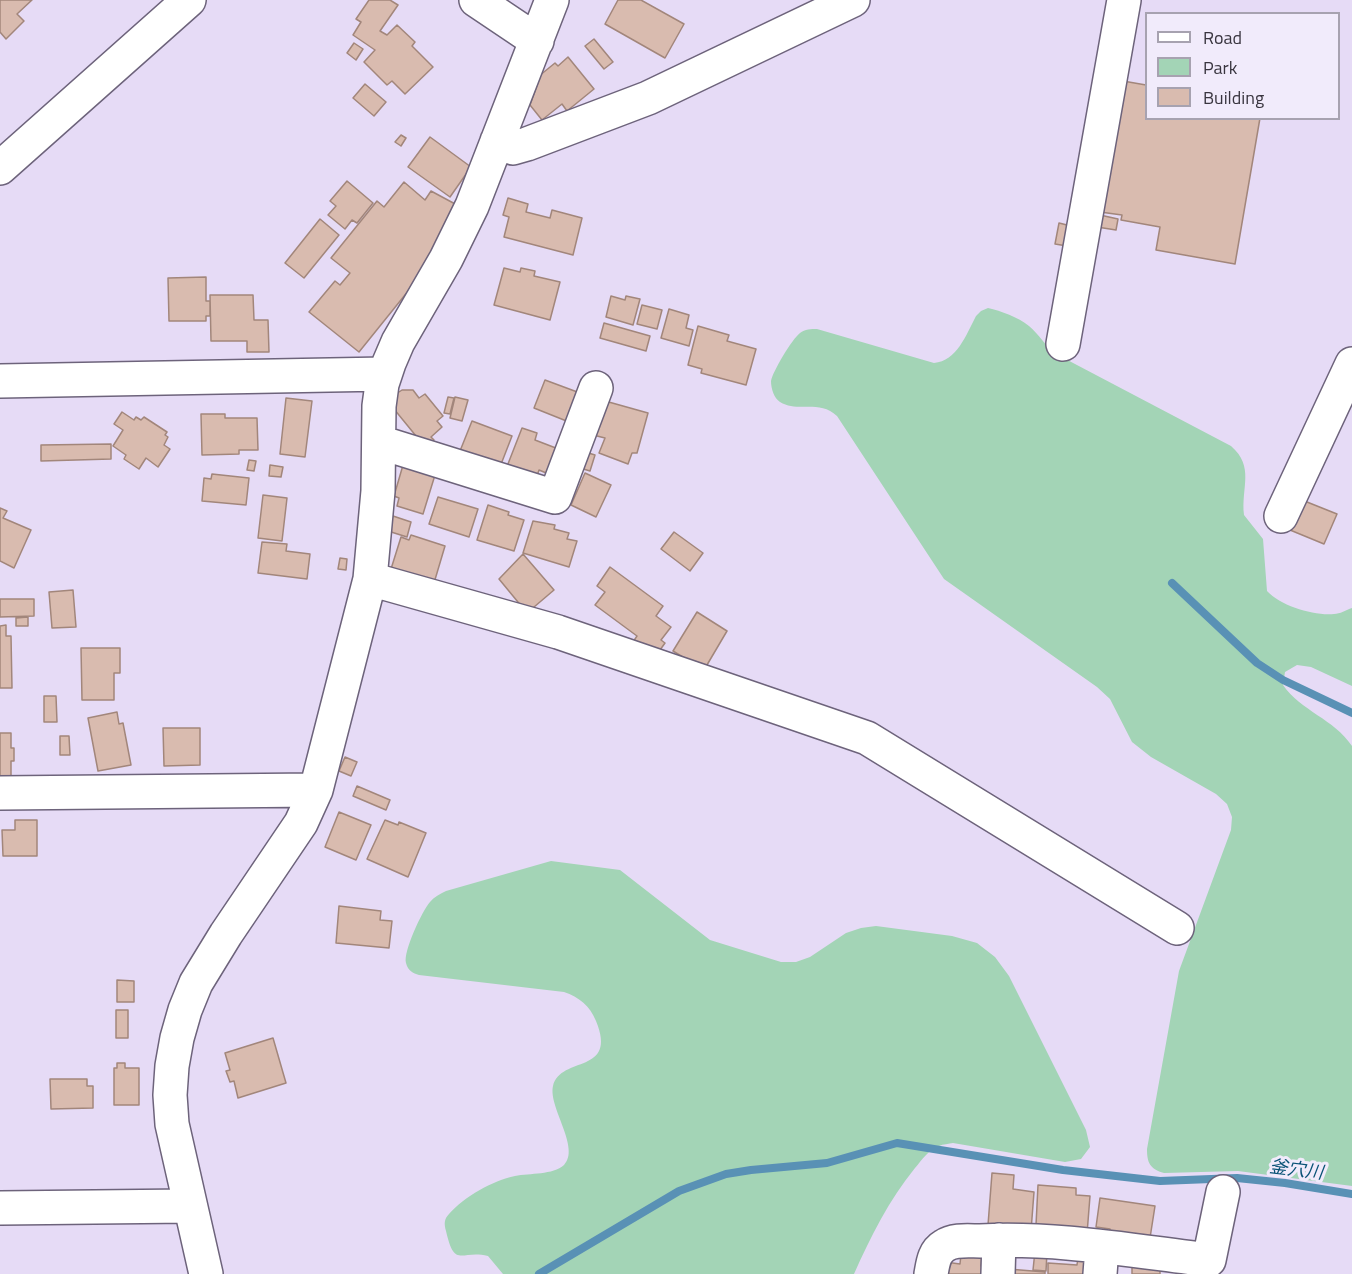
<!DOCTYPE html>
<meta charset="utf-8">
<style>
body{margin:0}
#map{position:relative;width:1352px;height:1274px;overflow:hidden;background:#e6dbf6;font-family:"Titillium Web",sans-serif}
canvas{display:block}
.legend{position:absolute;left:1145px;top:12px;width:195px;height:108px;box-sizing:border-box;background:#f1ebfb;border:2px solid #a7a2b0;margin:0;padding:8px 10px;list-style:none;font-size:18px;color:#39353f}
.legend li{display:flex;align-items:center;gap:12px;height:30px}
.legend b{width:30px;border:2px solid #a7a2b0}
</style>
<div id="map">
<canvas width="1352" height="1274"></canvas>
<ul class="legend">
<li><b style="height:8px;background:#fff"></b>Road</li>
<li><b style="height:16px;background:#a3d4b6"></b>Park</li>
<li><b style="height:16px;background:#d9bbaf"></b>Building</li>
</ul>
</div>
<script>
const g = document.querySelector('canvas').getContext('2d');
g.lineJoin = 'round';
function fillPath(path, color) {
  g.fillStyle = color;
  g.fill(path, 'evenodd');
}
function trace(path, color, width, dash) {
  g.strokeStyle = color;
  g.lineWidth = width;
  g.lineCap = dash ? 'butt' : 'round';
  g.setLineDash(dash || []);
  g.stroke(path);
}
function write(font, color, halo, rows, align = 'center') {
  g.font = font + ' "Titillium Web","Noto Sans JP",sans-serif';
  g.lineWidth = 6;
  g.setLineDash([]);
  g.textBaseline = 'middle';
  g.strokeStyle = halo;
  g.fillStyle = color;
  for (const [text, x, y, turn = 0] of rows) {
    g.save();
    g.translate(x, y);
    g.rotate((+turn || 0) * Math.PI / 180);
    g.textAlign = isNaN(turn) ? turn : align;
    if (halo) g.strokeText(text, 0, 0);
    g.fillText(text, 0, 0);
    g.restore();
  }
}
fillPath(new Path2D(`
 M 988,308 C 1001,311 1018,317 1029,326 C 1039,334 1045,346 1056,354 L 1231,446 C 1255,467 1241,487 1244,515 L 1263,539 L 1267,591 C 1281,606 1314,616 1334,614 C 1340,614 1346,610 1352,608 L 1352,686 L 1311,667 L 1297,665 L 1285,672 L 1283,685 C 1301,711 1334,719 1352,746 L 1352,1186 L 1238,1171 L 1164,1173 C 1150,1169 1147,1163 1147,1149 L 1179,971 L 1231,830 L 1232,817 L 1227,804 L 1216,794 L 1151,757 L 1132,742 L 1110,699 L 1097,687 L 944,579 L 837,416 C 819,399 798,413 780,402 C 774,398 771,389 771,381 C 773,371 792,339 800,333 C 805,329 811,329 817,329 L 934,363 C 957,361 966,335 976,316 L 981,311 Z
 M 551,861 L 620,870 L 710,940 L 781,962 L 796,962 L 810,957 L 846,933 L 861,928 L 876,926 L 952,936 L 977,943 L 995,957 L 1009,976 L 1086,1130 L 1090,1147 L 1081,1159 L 1065,1162 L 953,1143 C 949,1144 943,1144 939,1146 C 929,1149 922,1160 915,1168 C 889,1200 871,1236 854,1274 L 503,1274 L 488,1256 C 461,1249 455,1270 446,1231 C 444,1224 444,1219 449,1214 C 465,1196 492,1181 515,1176 C 530,1173 553,1175 564,1165 C 581,1148 548,1107 553,1086 C 561,1055 618,1075 596,1021 C 590,1006 579,997 564,992 L 419,975 C 413,973 408,971 406,963 C 403,952 422,911 430,902 C 434,897 440,894 446,891 Z`), '#a3d4b6');
trace(new Path2D(`
 M 1172,583 L 1257,663 L 1283,680 L 1352,713
 M 539,1274 L 679,1191 L 726,1174 L 751,1170 L 827,1163 L 897,1143 L 1063,1170 L 1160,1181 L 1237,1178 L 1285,1183 L 1352,1194`), '#5991b5', 8);
const building = new Path2D(`
 M 0,0 L 32,0 L 17,14 L 24,21 L 6,39 L 0,32 Z
 M 369,0 L 390,0 L 398,5 L 380,31 L 387,35 L 397,25 L 415,42 L 412,46 L 433,67 L 405,94 L 392,81 L 387,85 L 364,62 L 375,50 L 353,35 L 361,22 L 356,19 Z
 M 618,0 L 641,0 L 684,24 L 665,58 L 605,24 Z
 M 594,39 L 613,62 L 604,69 L 585,46 Z
 M 354,43 L 363,49 L 356,60 L 347,53 Z
 M 568,57 L 594,89 L 567,111 L 562,104 L 542,120 L 530,105 L 540,77 L 539,76 L 555,63 L 558,66 Z
 M 1123,81 L 1146,85 L 1146,118 L 1260,118 L 1235,264 L 1156,250 L 1160,227 L 1121,220 L 1122,215 L 1100,212 Z
 M 365,84 L 386,102 L 374,116 L 353,98 Z
 M 401,135 L 406,138 L 401,146 L 395,142 Z
 M 430,137 L 471,167 L 450,197 L 408,167 Z
 M 347,181 L 373,203 L 357,223 L 352,220 L 345,229 L 328,215 L 336,206 L 330,201 Z
 M 404,182 L 425,200 L 431,191 L 457,205 L 413,285 L 359,352 L 309,312 L 335,281 L 340,285 L 350,273 L 331,258 L 377,201 L 384,207 Z
 M 508,198 L 528,204 L 526,212 L 550,218 L 552,210 L 582,218 L 573,255 L 504,237 L 509,217 L 503,215 Z
 M 1100,215 L 1118,219 L 1116,230 L 1097,227 Z
 M 320,219 L 339,235 L 304,278 L 285,263 Z
 M 1059,223 L 1071,226 L 1067,246 L 1055,244 Z
 M 504,268 L 520,272 L 521,268 L 535,271 L 534,276 L 560,282 L 550,320 L 494,305 Z
 M 206,277 L 206,301 L 210,301 L 210,316 L 206,316 L 206,321 L 169,321 L 168,278 Z
 M 210,295 L 253,295 L 254,320 L 268,320 L 269,352 L 247,352 L 247,341 L 211,341 Z
 M 611,296 L 625,300 L 626,296 L 640,299 L 633,325 L 606,317 Z
 M 642,305 L 662,310 L 657,329 L 637,324 Z
 M 669,309 L 689,315 L 686,328 L 693,330 L 689,346 L 661,338 Z
 M 604,323 L 650,336 L 646,351 L 600,338 Z
 M 698,326 L 729,335 L 727,341 L 756,349 L 746,385 L 701,373 L 702,369 L 688,365 Z
 M 545,380 L 580,393 L 569,422 L 534,408 Z
 M 402,390 L 413,390 L 419,398 L 425,394 L 443,416 L 437,421 L 442,427 L 431,437 L 434,440 L 425,447 L 394,409 L 396,394 Z
 M 448,397 L 454,398 L 450,414 L 444,413 Z
 M 455,397 L 468,400 L 462,421 L 450,418 Z
 M 286,398 L 312,401 L 305,457 L 280,454 Z
 M 598,399 L 648,413 L 637,453 L 632,453 L 628,464 L 599,453 L 605,438 L 589,434 Z
 M 122,412 L 134,420 L 136,417 L 141,420 L 144,417 L 167,432 L 165,435 L 168,437 L 164,445 L 170,449 L 158,467 L 146,458 L 139,469 L 124,459 L 126,455 L 113,446 L 123,430 L 114,424 Z
 M 201,414 L 225,414 L 225,418 L 257,418 L 258,450 L 239,450 L 239,454 L 202,455 Z
 M 472,421 L 512,436 L 498,472 L 458,456 Z
 M 522,428 L 537,433 L 535,440 L 561,450 L 551,475 L 539,470 L 537,476 L 506,469 Z
 M 111,444 L 111,459 L 41,461 L 41,445 Z
 M 582,451 L 595,455 L 590,471 L 577,467 Z
 M 249,460 L 256,461 L 254,471 L 247,470 Z
 M 270,465 L 283,467 L 281,477 L 269,476 Z
 M 403,465 L 435,475 L 423,514 L 397,506 L 399,498 L 394,496 Z
 M 585,473 L 611,485 L 596,517 L 571,505 Z
 M 212,474 L 249,478 L 246,505 L 202,501 L 204,478 L 211,479 Z
 M 263,495 L 287,498 L 282,541 L 258,538 Z
 M 438,497 L 478,509 L 469,537 L 429,524 Z
 M 1302,500 L 1337,514 L 1324,544 L 1290,530 Z
 M 488,505 L 509,512 L 508,515 L 524,520 L 514,551 L 477,540 Z
 M 0,508 L 7,511 L 3,518 L 31,530 L 14,568 L 0,561 Z
 M 393,516 L 411,522 L 407,537 L 388,531 Z
 M 533,521 L 555,525 L 554,529 L 569,533 L 567,539 L 577,541 L 569,567 L 523,553 Z
 M 674,532 L 703,553 L 690,571 L 661,549 Z
 M 411,535 L 445,546 L 434,583 L 391,569 L 401,537 L 409,540 Z
 M 262,542 L 287,544 L 286,551 L 310,554 L 307,579 L 258,573 Z
 M 523,554 L 554,590 L 527,613 L 499,579 Z
 M 340,558 L 347,559 L 346,570 L 338,569 Z
 M 610,567 L 663,606 L 656,616 L 671,627 L 661,640 L 665,643 L 655,657 L 633,642 L 637,636 L 595,605 L 605,592 L 597,586 Z
 M 73,590 L 76,627 L 52,628 L 49,592 Z
 M 0,599 L 34,599 L 34,616 L 0,617 Z
 M 697,612 L 727,631 L 704,670 L 673,651 Z
 M 28,617 L 28,626 L 16,626 L 16,618 Z
 M 6,625 L 6,636 L 11,636 L 12,688 L 0,688 L 0,626 Z
 M 81,648 L 120,648 L 120,673 L 114,673 L 114,700 L 82,700 Z
 M 44,696 L 56,696 L 57,722 L 44,722 Z
 M 117,712 L 119,724 L 123,723 L 131,765 L 98,771 L 88,718 Z
 M 163,728 L 200,728 L 200,765 L 164,766 Z
 M 0,733 L 11,733 L 11,748 L 14,748 L 14,761 L 11,761 L 11,776 L 0,776 Z
 M 60,736 L 69,736 L 70,755 L 60,755 Z
 M 345,757 L 357,762 L 351,776 L 339,771 Z
 M 357,786 L 390,800 L 386,810 L 353,796 Z
 M 339,812 L 371,825 L 356,860 L 325,847 Z
 M 15,820 L 37,820 L 37,856 L 3,856 L 2,830 L 15,830 Z
 M 385,820 L 398,825 L 399,822 L 426,833 L 408,877 L 367,859 Z
 M 339,906 L 381,911 L 380,920 L 392,921 L 389,948 L 336,943 Z
 M 117,980 L 134,981 L 134,1002 L 117,1002 Z
 M 116,1010 L 128,1010 L 128,1038 L 116,1038 Z
 M 273,1038 L 286,1083 L 238,1098 L 234,1081 L 230,1082 L 226,1071 L 230,1070 L 225,1053 Z
 M 117,1063 L 125,1063 L 125,1068 L 139,1068 L 139,1105 L 114,1105 L 114,1068 L 117,1068 Z
 M 50,1079 L 87,1079 L 87,1086 L 93,1086 L 93,1108 L 51,1109 Z
 M 992,1173 L 1014,1175 L 1013,1189 L 1034,1192 L 1031,1231 L 988,1225 Z
 M 1038,1185 L 1076,1188 L 1076,1195 L 1090,1196 L 1087,1234 L 1036,1225 Z
 M 1100,1198 L 1155,1206 L 1150,1238 L 1110,1232 L 1110,1229 L 1096,1227 Z
 M 1035,1251 L 1047,1252 L 1046,1271 L 1033,1270 Z
 M 961,1254 L 982,1256 L 981,1266 L 984,1266 L 984,1274 L 944,1274 L 945,1262 L 960,1264 Z
 M 1078,1257 L 1091,1258 L 1090,1274 L 1048,1274 L 1048,1263 L 1077,1265 Z
 M 1132,1265 L 1160,1267 L 1160,1274 L 1132,1274 Z
 M 1008,1269 L 1045,1272 L 1045,1274 L 1008,1274 Z`);
fillPath(building, '#d9bbaf');
trace(building, '#a2867b', 1.5);
const minor = new Path2D(`
 M 476,0 L 537,41
 M 497,141 L 513,148 L 527,144 L 648,98 L 853,0
 M 0,168 L 189,0
 M 1063,344 L 1124,0
 M 0,381 L 385,374
 M 379,442 L 555,497 L 596,388
 M 1281,516 L 1352,364
 M 370,579 L 558,632 L 867,738 L 1177,928
 M 0,793 L 316,790
 M 0,1208 L 189,1206
 M 206,1274 L 172,1124 L 170,1095 L 172,1066 L 177,1038 L 185,1010 L 196,983 L 226,934 L 301,823 L 316,790 L 370,579 L 378,491 L 379,406 L 382,384 L 389,363 L 398,342 L 446,259 L 472,206 L 552,0
 M 931,1274 C 933,1263 934,1252 944,1246 C 954,1239 969,1241 980,1241 C 1057,1237 1133,1251 1209,1260 L 1223,1192
 M 998,1274 L 999,1240
 M 1100,1274 L 1102,1247`);
trace(minor, '#6d637b', 36);
trace(minor, '#fff', 33);
write('italic 18px', '#095276', '#f1ebfb', [
 ["釜穴川",1296,1171,7]
]);
</script>
